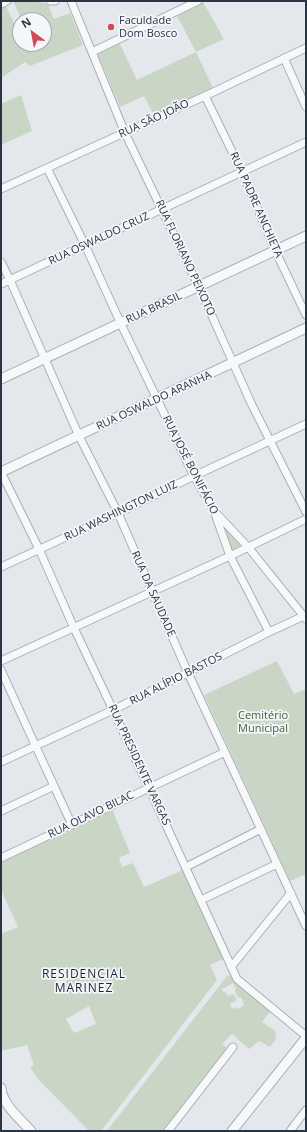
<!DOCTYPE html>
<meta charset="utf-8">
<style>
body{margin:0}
#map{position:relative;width:307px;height:1132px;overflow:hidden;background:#e4e7ec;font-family:"Open Sans",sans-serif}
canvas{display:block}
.frame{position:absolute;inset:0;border:2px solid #2b3445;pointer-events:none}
.north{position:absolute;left:12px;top:12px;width:40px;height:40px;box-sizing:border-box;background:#f4f6f9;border:1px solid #a4a8b1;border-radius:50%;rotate:328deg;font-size:11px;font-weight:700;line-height:16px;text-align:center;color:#2b3445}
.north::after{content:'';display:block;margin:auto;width:14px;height:18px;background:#d1495b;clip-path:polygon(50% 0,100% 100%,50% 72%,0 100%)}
</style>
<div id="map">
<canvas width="307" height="1132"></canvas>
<div class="frame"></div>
<div class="north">N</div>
</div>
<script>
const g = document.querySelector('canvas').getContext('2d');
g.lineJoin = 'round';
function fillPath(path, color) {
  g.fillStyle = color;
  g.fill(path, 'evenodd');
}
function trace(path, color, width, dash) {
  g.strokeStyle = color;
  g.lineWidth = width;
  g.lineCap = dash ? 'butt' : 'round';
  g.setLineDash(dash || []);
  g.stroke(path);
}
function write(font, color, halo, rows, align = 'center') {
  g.font = font + ' "Open Sans",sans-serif';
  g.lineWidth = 3.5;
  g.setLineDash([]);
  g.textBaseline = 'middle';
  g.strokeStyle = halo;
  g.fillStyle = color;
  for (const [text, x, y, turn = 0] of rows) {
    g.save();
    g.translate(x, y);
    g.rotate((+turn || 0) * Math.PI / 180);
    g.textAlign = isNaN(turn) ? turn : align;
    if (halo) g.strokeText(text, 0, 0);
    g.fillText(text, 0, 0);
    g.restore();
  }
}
fillPath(new Path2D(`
 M 13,1 L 35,1 L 48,4 L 54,19 L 70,13 L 83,45 L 30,66 L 25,62 L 1,78 L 1,6 L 5,4 L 19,34 L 20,33 L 20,44 L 44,44 L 44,20 L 22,20 Z
 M 203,2 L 224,39 L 196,52 L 213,88 L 154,115 L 144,96 L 120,107 L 98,55 L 101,51 L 119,42 L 137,80 L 196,52 L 176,14 Z
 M 21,95 L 32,131 L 1,145 L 1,104 Z
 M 220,521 L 241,544 L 240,547 L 233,551 L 230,551 Z
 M 277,661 L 294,694 L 306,689 L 306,874 L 290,881 L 204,695 Z
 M 112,809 L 130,853 L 119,858 L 122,867 L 133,863 L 144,887 L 183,870 L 225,958 L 210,965 L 217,980 L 101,1131 L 89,1131 L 38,1079 L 30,1067 L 34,1065 L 27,1045 L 1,1051 L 1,934 L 18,927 L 1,890 L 1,861 ZM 62,970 L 67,981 L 59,985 L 53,974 ZM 89,1006 L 96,1024 L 74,1033 L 66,1019 Z
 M 229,975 L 271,1010 L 262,1022 L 275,1031 L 276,1039 L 270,1047 L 259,1041 L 249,1049 L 232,1034 L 222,1044 L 226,1047 L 225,1051 L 163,1131 L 107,1131 L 227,976 ZM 233,983 L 236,988 L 235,991 L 238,998 L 241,997 L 244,1005 L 238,1009 L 236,1007 L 232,1009 L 230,1004 L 237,1000 L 233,994 L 228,996 L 226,992 L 223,993 L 222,989 Z`), '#c9d6c5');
const minor = new Path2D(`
 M 50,1 L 55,1
 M 71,1 L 125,133 L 199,287 L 251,403 L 306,512
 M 1,4 L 7,1
 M 92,52 L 198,1
 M 284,58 L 306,107
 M 205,96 L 242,172 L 275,250 L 306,315
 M 47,168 L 85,245 L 121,324 L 194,476 L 214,511 L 230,556 L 269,632
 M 1,189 L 205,96 L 306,48
 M 1,262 L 10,280 L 79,436 L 118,513 L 188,673 L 306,926
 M 1,284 L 306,142
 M 1,472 L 39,549 L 74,628 L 113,710 L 237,979 L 306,1036
 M 217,514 L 248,547 L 306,619
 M 1,567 L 118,513 L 194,476 L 306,424
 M 1,661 L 230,556 L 306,519
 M 1,670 L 36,747 L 72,825
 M 1,762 L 113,710 L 269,632 L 306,615
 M 1,811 L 54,786
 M 1,858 L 225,752
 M 186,867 L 261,829
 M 201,900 L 277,864
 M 231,967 L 291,893
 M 168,1131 L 233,1047
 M 290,1131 L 306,1110`);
const tertiary = new Path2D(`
 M 1,379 L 306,236
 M 1,472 L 306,328
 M 1,1088 C 2,1104 21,1120 31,1131
 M 232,1131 L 306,1038`);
trace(minor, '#a9aeb7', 9);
trace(tertiary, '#a9aeb7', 11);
trace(minor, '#f7f8fa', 7);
trace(tertiary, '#f7f8fa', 9);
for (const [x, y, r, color] of [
 [111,27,4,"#d1495b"]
]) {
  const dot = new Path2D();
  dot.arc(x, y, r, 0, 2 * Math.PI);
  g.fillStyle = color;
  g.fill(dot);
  trace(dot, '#f4f6f9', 1.5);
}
write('11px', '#2b3445', '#f4f6f9', [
 ["Faculdade",119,21],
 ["Dom Bosco",119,34]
], 'left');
write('11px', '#2b3445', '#f4f6f9', [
 ["RUA SÃO JOÃO",154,119,-25],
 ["RUA PADRE ANCHIETA",256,205,66],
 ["RUA OSWALDO CRUZ",99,239,-25],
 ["RUA FLORIANO PEIXOTO",185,258,65],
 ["RUA BRASIL",154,308,-25],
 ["RUA OSWALDO ARANHA",154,401,-25],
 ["RUA JOSÉ BONIFÁCIO",190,465,63],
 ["RUA WASHINGTON LUIZ",121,511,-26],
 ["RUA DA SAUDADE",153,594,66],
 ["RUA ALÍPIO BASTOS",176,679,-27],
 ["RUA PRESIDENTE VARGAS",139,765,65],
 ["RUA OLAVO BILAC",91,815,-26]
]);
write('11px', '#3f6138', '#f4f6f9', [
 ["Cemitério",263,716],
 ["Municipal",263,729]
]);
g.letterSpacing = '1px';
write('12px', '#1d2536', '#f4f6f9', [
 ["RESIDENCIAL",84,975],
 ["MARINEZ",84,989]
]);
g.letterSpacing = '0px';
</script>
